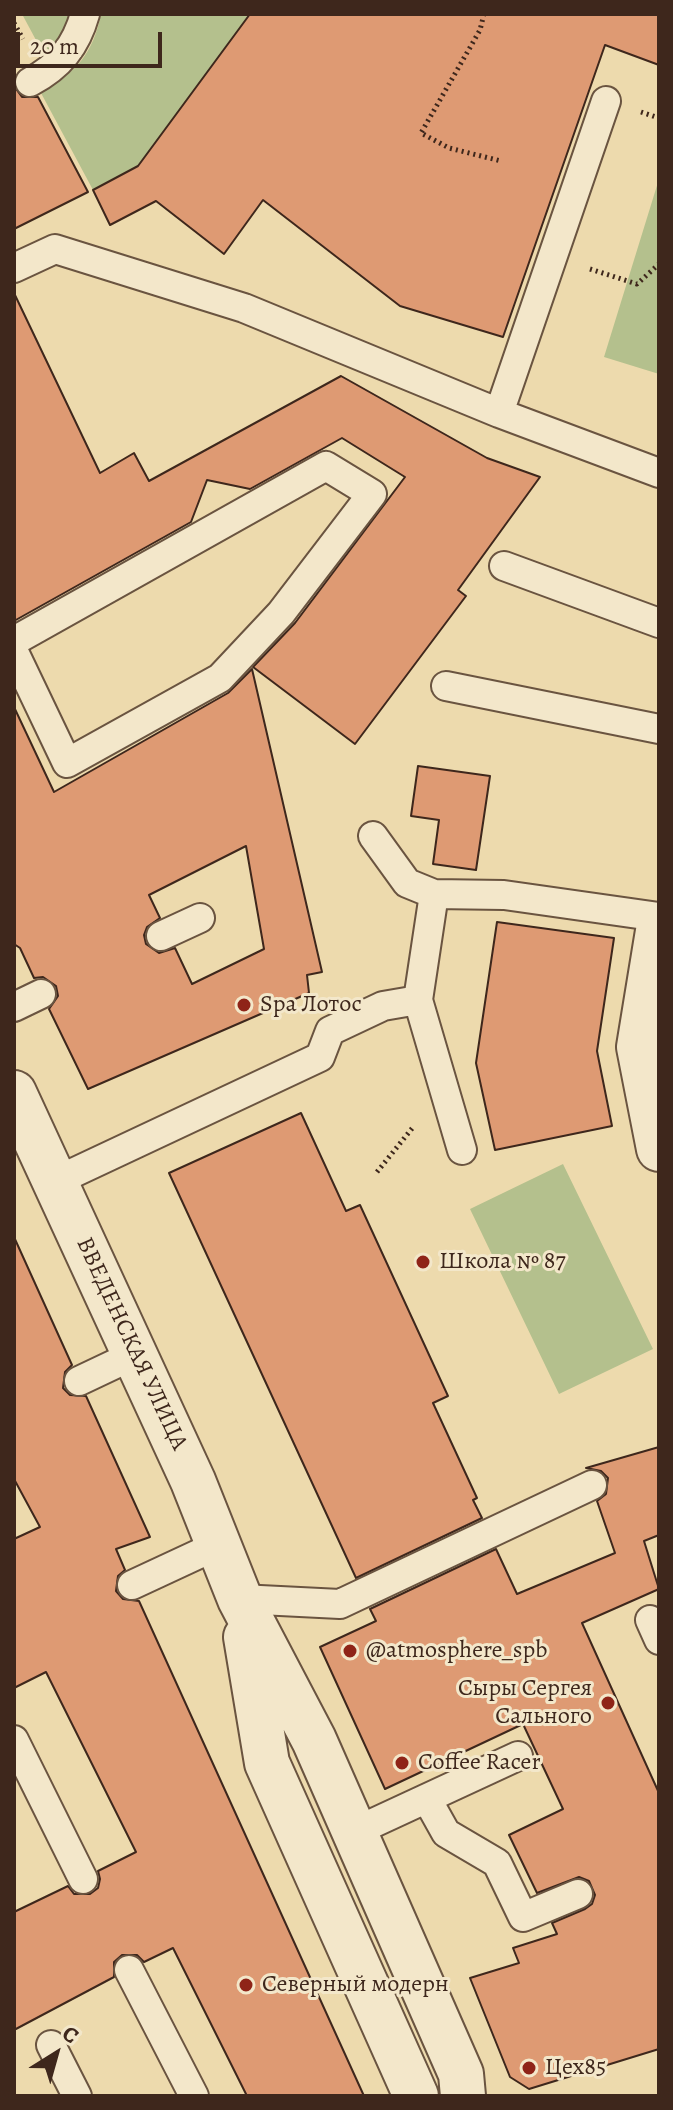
<!DOCTYPE html>
<meta charset="utf-8">
<style>
body{margin:0}
#map{position:relative;width:673px;height:2110px;overflow:hidden;background:#eddaad;font-family:Alegreya,serif}
canvas{display:block}
.frame{position:absolute;inset:0;border:16px solid #3e271c;pointer-events:none}
.north{position:absolute;left:16px;top:2014px;width:80px;height:80px;-webkit-text-stroke:6px #f3e7ca;paint-order:stroke;rotate:37deg;font-size:22px;font-weight:700;line-height:32px;text-align:center;color:#3e271c}
.north::after{content:'';display:block;margin:auto;width:28px;height:36px;background:#3e271c;clip-path:polygon(50% 0,100% 100%,50% 72%,0 100%)}
.scale{position:absolute;left:16px;top:32px;width:146px;height:36px;box-sizing:border-box;border:4px solid #3e271c;border-top:0;padding-left:10px;font-size:24px;line-height:28px;white-space:nowrap;color:#3e271c;-webkit-text-stroke:6px #f3e7ca;paint-order:stroke}
</style>
<div id="map">
<canvas width="673" height="2110"></canvas>
<div class="frame"></div>
<div class="north">С</div>
<div class="scale">20 m</div>
</div>
<script>
const g = document.querySelector('canvas').getContext('2d');
g.lineJoin = 'round';
function fillPath(path, color) {
  g.fillStyle = color;
  g.fill(path, 'evenodd');
}
function trace(path, color, width, dash) {
  g.strokeStyle = color;
  g.lineWidth = width;
  g.lineCap = dash ? 'butt' : 'round';
  g.setLineDash(dash || []);
  g.stroke(path);
}
function write(font, color, halo, rows, align = 'center') {
  g.font = font + ' Alegreya,serif';
  g.lineWidth = 6;
  g.setLineDash([]);
  g.textBaseline = 'middle';
  g.strokeStyle = halo;
  g.fillStyle = color;
  for (const [text, x, y, turn = 0] of rows) {
    g.save();
    g.translate(x, y);
    g.rotate((+turn || 0) * Math.PI / 180);
    g.textAlign = isNaN(turn) ? turn : align;
    if (halo) g.strokeText(text, 0, 0);
    g.fillText(text, 0, 0);
    g.restore();
  }
}
fillPath(new Path2D(`
 M 22,14 L 70,14 L 60,38 L 44,55 Z
 M 101,14 L 250,14 L 138,166 L 93,190 L 41,93 C 76,72 93,54 101,14 Z
 M 659,179 L 659,374 L 604,357 Z
 M 563,1164 L 653,1349 L 559,1394 L 470,1209 Z`), '#b4c08d');
const building = new Path2D(`
 M 250,14 L 659,14 L 659,65 L 605,45 L 503,337 L 400,306 L 263,200 L 224,254 L 156,201 L 110,225 L 93,190 L 138,166 Z
 M 14,86 L 22,97 L 38,97 L 88,192 L 14,229 Z
 M 14,293 L 100,473 L 134,453 L 149,481 L 341,376 L 487,458 L 540,477 L 458,590 L 466,596 L 355,744 L 253,667 L 295,623 L 405,477 L 342,438 L 250,489 L 207,480 L 191,522 L 14,621 Z
 M 252,669 L 322,972 L 307,975 L 309,993 L 88,1089 L 49,1009 L 58,996 L 56,986 L 43,977 L 34,978 L 20,948 L 14,944 L 14,707 L 54,792 L 228,693 ZM 246,846 L 264,949 L 192,984 L 175,948 L 159,953 L 146,944 L 144,935 L 147,927 L 160,918 L 149,895 Z
 M 418,766 L 490,776 L 476,870 L 433,864 L 439,820 L 411,816 Z
 M 497,922 L 614,938 L 597,1051 L 612,1126 L 495,1150 L 476,1063 Z
 M 301,1113 L 346,1211 L 360,1205 L 448,1396 L 433,1403 L 477,1498 L 473,1500 L 482,1518 L 356,1578 L 169,1173 Z
 M 14,1237 L 72,1365 L 65,1372 L 63,1388 L 70,1395 L 86,1396 L 150,1537 L 116,1549 L 125,1570 L 118,1576 L 116,1591 L 123,1599 L 139,1601 L 364,2096 L 247,2096 L 173,1948 L 144,1962 L 137,1955 L 122,1955 L 114,1962 L 114,1977 L 14,2030 L 14,1912 L 68,1886 L 74,1894 L 90,1894 L 98,1888 L 100,1879 L 98,1871 L 136,1852 L 46,1672 L 14,1688 L 14,1539 L 40,1527 L 14,1479 Z
 M 659,1447 L 659,1535 L 644,1541 L 659,1589 L 582,1623 L 659,1793 L 659,2049 L 529,2089 L 510,2077 L 470,1978 L 519,1963 L 513,1948 L 557,1934 L 552,1923 L 585,1909 L 592,1904 L 595,1895 L 589,1881 L 579,1877 L 537,1893 L 509,1835 L 563,1809 L 523,1724 L 385,1789 L 320,1647 L 376,1621 L 370,1609 L 496,1549 L 517,1594 L 615,1553 L 597,1501 L 606,1494 L 608,1478 L 601,1471 L 586,1468 Z`);
fillPath(building, '#de9a73');
trace(building, '#3e271c', 2);
const service = new Path2D(`
 M 30,82 C 60,66 76,46 85,14
 M 606,101 L 499,413 L 659,473
 M 14,268 L 55,249 L 244,308 L 499,413
 M 504,566 L 659,623
 M 14,641 L 326,466 L 372,494 L 281,613 L 220,678 L 67,763 L 14,652
 M 446,686 L 659,729
 M 373,836 L 407,883 L 434,894 L 504,895 L 659,917
 M 434,894 L 418,1000 L 462,1150
 M 161,936 L 200,918
 M 14,1007 L 41,994
 M 56,1181 L 320,1057 L 330,1031 L 383,1006 L 418,1000
 M 79,1381 L 136,1354
 M 132,1585 L 218,1545
 M 240,1599 L 340,1604 L 592,1485
 M 650,1620 L 659,1640
 M 14,1740 L 83,1879
 M 427,1799 L 446,1833 L 497,1863 L 523,1917 L 578,1894
 M 354,1832 L 518,1756
 M 129,1970 L 194,2096
 M 51,2045 L 77,2096`);
const minor = new Path2D(`
 M 659,925 L 639,1047 L 659,1149`);
const tertiary = new Path2D(`
 M 14,1093 L 193,1481 L 240,1599 L 314,1740 L 461,2074 L 463,2096
 M 246,1637 L 267,1763 L 416,2096`);
trace(service, '#6a5440', 32);
trace(minor, '#6a5440', 48);
trace(tertiary, '#6a5440', 48);
trace(new Path2D(`
 M 484,14 L 480,30 L 421,133 L 449,148 L 501,161
 M 14,23 L 23,39
 M 641,112 L 659,118
 M 590,269 L 637,284 L 659,264
 M 377,1172 L 414,1126`), '#3e271c', 5, [2, 4]);
trace(service, '#f3e7ca', 28);
trace(minor, '#f3e7ca', 44);
trace(tertiary, '#f3e7ca', 44);
for (const [x, y, r, color] of [
 [244,1005,8,"#8f2418"],
 [423,1262,8,"#8f2418"],
 [350,1651,8,"#8f2418"],
 [608,1703,8,"#8f2418"],
 [402,1763,8,"#8f2418"],
 [246,1985,8,"#8f2418"],
 [529,2068,8,"#8f2418"]
]) {
  const dot = new Path2D();
  dot.arc(x, y, r, 0, 2 * Math.PI);
  g.fillStyle = color;
  g.fill(dot);
  trace(dot, '#f3e7ca', 3);
}
write('24px', '#3e271c', '#f3e7ca', [
 ["Spa Лотос",260,1005],
 ["Школа № 87",439,1262],
 ["@atmosphere_spb",366,1651],
 ["Сыры Сергея",592,1689,"right"],
 ["Сального",592,1717,"right"],
 ["Coffee Racer",418,1763],
 ["Северный модерн",262,1985],
 ["Цех85",545,2068]
], 'left');
write('24px', '#3e271c', '#f3e7ca', [
 ["ВВЕДЕНСКАЯ УЛИЦА",131,1344,65]
]);
</script>
